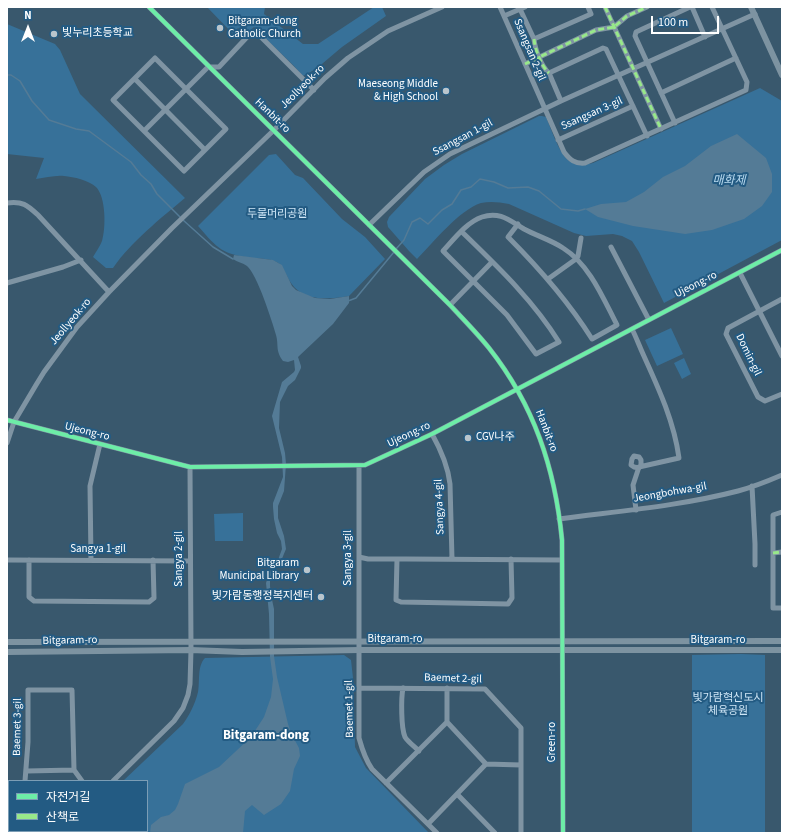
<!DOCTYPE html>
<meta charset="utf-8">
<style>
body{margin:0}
#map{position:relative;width:789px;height:840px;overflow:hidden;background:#39586d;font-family:"Source Sans 3","Noto Sans KR",sans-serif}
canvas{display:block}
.frame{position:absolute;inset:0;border:8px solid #fff;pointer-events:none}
.legend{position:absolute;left:8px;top:780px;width:140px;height:52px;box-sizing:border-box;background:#235b83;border:1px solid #7b9db5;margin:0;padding:5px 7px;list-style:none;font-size:12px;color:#fff}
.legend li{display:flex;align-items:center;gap:8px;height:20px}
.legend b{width:20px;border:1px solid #7b9db5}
.north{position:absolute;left:8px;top:8px;width:40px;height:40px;-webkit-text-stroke:3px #235b83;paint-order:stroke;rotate:0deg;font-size:11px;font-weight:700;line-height:16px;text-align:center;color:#fff}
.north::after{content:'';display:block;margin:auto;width:14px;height:18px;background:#fff;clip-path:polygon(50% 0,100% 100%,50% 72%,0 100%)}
.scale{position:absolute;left:651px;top:16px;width:68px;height:18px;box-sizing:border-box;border:2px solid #fff;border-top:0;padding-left:5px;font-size:12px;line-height:14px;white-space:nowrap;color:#fff;-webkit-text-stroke:3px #235b83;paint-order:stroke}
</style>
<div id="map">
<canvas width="789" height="840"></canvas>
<div class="frame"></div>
<ul class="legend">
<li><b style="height:5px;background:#6deda7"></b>자전거길</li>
<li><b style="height:5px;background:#98e88a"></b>산책로</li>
</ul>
<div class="north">N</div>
<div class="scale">100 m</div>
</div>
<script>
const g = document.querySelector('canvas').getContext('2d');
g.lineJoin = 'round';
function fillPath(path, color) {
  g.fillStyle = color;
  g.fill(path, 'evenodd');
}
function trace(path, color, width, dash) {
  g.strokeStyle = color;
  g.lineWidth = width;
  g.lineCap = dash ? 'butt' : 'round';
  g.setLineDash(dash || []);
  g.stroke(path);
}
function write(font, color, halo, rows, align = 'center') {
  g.font = font + ' "Source Sans 3","Noto Sans KR",sans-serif';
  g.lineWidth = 4;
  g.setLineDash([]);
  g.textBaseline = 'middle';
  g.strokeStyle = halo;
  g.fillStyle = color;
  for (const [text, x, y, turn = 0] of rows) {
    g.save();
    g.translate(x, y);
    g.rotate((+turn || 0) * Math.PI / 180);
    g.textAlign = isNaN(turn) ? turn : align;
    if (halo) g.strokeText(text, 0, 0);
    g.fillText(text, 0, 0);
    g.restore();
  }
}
fillPath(new Path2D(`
 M 207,7 L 265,7 L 264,14 L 303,44 L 318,44 L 374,7 L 382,7 L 386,16 L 342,47 L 316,69 L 303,76 L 294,66 L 254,27 L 246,34 L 238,28 L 233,34 Z
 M 7,24 L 55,44 L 60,50 L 80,94 L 185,198 C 161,218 131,242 113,268 L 106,268 L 93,257 C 96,252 100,246 102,241 C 106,228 106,197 96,187 C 88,180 74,177 64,176 C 55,175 45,178 36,179 L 44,158 L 7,154 Z
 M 760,88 L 782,101 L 782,240 L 664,303 L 639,252 L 632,241 L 622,236 L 613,234 L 586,236 L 574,233 L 509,204 C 499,202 490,201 481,203 C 459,210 433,243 417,259 L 409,251 L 388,227 L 387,222 L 389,217 L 425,179 L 444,165 L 462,154 L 539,116 L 542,116 L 546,117 C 551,128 560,157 571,162 C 578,166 585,165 593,163 Z
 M 276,154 L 295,175 L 303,178 L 342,219 L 365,237 L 385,259 L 349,296 C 324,300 299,302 287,276 C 282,268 283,264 274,261 C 267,258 259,259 252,258 C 222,254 218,249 198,226 L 269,155 Z
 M 671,328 L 683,354 L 657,366 L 645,340 Z
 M 684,358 L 691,374 L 682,379 L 674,363 Z
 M 243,513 L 243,541 L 215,541 L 214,514 Z
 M 741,654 L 765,655 L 765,833 L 692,833 L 692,655 Z
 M 344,655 L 351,660 L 353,678 L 355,747 L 366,768 L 429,833 L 69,833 L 73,831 L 147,831 L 147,781 L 123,781 L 183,724 C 190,714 195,704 198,692 C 200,681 197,666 205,658 Z`), '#377199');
fillPath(new Path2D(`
 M 737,134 L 766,158 L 772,174 L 772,192 L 762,206 L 744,219 L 712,230 L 685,234 L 633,226 L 598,217 L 585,209 L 601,204 L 626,202 L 644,192 L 663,177 L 685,166 L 711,146 Z
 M 234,255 L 273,260 L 282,265 L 292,286 L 296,290 L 315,298 L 330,299 L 349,296 L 349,303 L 333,324 L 298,357 L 301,366 L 301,368 L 295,380 L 288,386 L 280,402 L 279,428 L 285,453 L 286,464 L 284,491 L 278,506 L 278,518 L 284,536 L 286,549 L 281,561 L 274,568 L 270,579 L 270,586 L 271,595 L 274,609 L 274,656 L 277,677 L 288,724 L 292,735 L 299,748 L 300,756 L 294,769 L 290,791 L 281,804 L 264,815 L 252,805 L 245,811 L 243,833 L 150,833 L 151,825 L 161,817 L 169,815 L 175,810 L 178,804 L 185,784 L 219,767 L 251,737 L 264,717 L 271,697 L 273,679 L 270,657 L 269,614 L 266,583 L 269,574 L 273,566 L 278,560 L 282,549 L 281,541 L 277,533 L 274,519 L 273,507 L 273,503 L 283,477 L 282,457 L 272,416 L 282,382 L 294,372 L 295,370 L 294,360 L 288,362 L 283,361 C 275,350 279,346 276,335 C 272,321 257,274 247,266 C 243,263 237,262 233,259 Z`), '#547b96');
trace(new Path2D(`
 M 7,75 L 11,75 L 20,81 L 32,101 L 49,120 L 76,129 L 89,131 L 131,162 L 141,175 L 151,184 L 157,194 L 180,217
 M 183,220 L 213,247 L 233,259
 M 396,249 L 404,240 L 412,222 L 420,218 L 428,224 L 442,210 L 452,204 L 461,190 L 471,187 L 480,179 L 494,182 L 508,188 L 528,187 L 539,191 L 561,209 L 578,211 L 585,209
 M 348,301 L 356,298 L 394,252`), '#547b96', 1.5);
trace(new Path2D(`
 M 149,7 L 450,305 C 463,319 477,333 489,348 C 534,405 555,468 562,540 L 563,833
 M 500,7 L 504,16
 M 525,7 L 504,16 L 564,152 C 570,160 575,164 585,163 L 746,90 L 747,82 L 712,7
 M 605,7 L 661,129
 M 692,7 L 705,37
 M 520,9 L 534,39 L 591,14 L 588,7
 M 534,39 C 535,49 541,66 549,73
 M 155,58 L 226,129 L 184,171 L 113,100 Z
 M 525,64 L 596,30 L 614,27 L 627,16 L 647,7
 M 135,79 L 205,150
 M 661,93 L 736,58
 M 561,101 L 549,73 L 603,48 L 606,49 L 647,136
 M 675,123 L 635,36 L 636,32 L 690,7
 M 144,131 L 208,67 L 219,67 L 248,36 L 254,32 L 258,34 L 314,90
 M 558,140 L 633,106
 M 7,203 C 23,201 27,205 38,215 L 109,292
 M 369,225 L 424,172 L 450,154 L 561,101 L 755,14
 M 462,232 C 497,266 533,300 559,342 L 536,354 L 507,315 L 443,251 C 454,239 467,222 482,217 C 500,211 510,221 524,229 C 537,236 551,240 563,248 C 590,265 603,298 617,325 L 592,339 C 568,301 540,269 508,237 L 518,224
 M 611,247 L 649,320
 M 740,273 L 782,356
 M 548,279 L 576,259 L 578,256 L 581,238
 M 7,283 L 63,267 L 81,260
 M 782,299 L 728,328 L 726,334 L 758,397 L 765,401 L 782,394
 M 450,305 L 492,262
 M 632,329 C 636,337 639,345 643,354 C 658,387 674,421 679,458 L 639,467 L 633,485 L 636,510
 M 7,420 L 190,467 L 365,465 L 432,434 L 782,250
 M 432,434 C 441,450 448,466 450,484 L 452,559
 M 7,443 L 14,422 L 36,385 L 44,372 L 77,327 L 109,292 L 172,228 L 274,130 L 325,78 L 348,58 L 388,31 L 442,7
 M 359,466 L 359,738 C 362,749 365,759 372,769 L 437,833
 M 639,468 L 634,467 L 631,465 L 632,459 L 634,456 L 639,457 L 641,460 L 641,466
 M 752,486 L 755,544 L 755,565
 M 782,512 L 773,515 L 773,608 L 782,608
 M 559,519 C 619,511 680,506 738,491 C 753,487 768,481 782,475
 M 773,553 L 782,552
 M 359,557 L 368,559 L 406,559 L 562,560
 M 397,559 L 396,600 L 401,602 L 508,604 L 512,598 L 511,559
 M 7,560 L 190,561
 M 29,560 L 29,597 L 34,601 L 149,602 L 154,598 L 153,560
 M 91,560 L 90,486 L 100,444
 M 359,688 L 485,689 L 521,728 L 521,833
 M 403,688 C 401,698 401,728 405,737 C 408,742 414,746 419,751
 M 447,688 L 447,722 L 486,764 L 521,765
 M 27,771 L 74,770
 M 25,781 L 28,742 L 28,690 L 72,690 L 74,770 L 82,781
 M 113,781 L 174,721 L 183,708 L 188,695 L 190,684 L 191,650 L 190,467
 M 386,783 L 447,722
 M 457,794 L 495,833
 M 428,824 L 486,764
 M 16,833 L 16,831
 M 59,833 L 64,831`), '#7f94a3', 5);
trace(new Path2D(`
 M 751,7 L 782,75
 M 7,642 L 782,641
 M 7,652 L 191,650 L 242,652 L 359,650 L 782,650`), '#7d93a1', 6);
trace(new Path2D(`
 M 605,7 L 661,129
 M 534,39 C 535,49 541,66 549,73
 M 525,64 L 596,30 L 614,27 L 627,16 L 647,7
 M 773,553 L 782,552`), '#98e88a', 3, [6, 3]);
trace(new Path2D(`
 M 149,7 L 450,305 C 463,319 477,333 489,348 C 534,405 555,468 562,540 L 563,833
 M 7,420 L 190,467 L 365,465 L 432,434 L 782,250`), '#6deda7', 4);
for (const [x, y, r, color] of [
 [220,28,4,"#bac5cc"],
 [54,34,4,"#bac5cc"],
 [446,91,4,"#bac5cc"],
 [468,438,4,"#bac5cc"],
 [307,570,4,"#bac5cc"],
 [321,597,4,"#bac5cc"]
]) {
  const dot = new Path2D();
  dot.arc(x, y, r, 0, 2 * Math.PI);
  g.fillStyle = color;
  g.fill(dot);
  trace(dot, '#235b83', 1.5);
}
write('11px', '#fff', '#235b83', [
 ["Bitgaram-dong",228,22],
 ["Catholic Church",228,35],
 ["빛누리초등학교",62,34],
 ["Maeseong Middle",438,85,"right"],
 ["& High School",438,98,"right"],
 ["CGV나주",476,438],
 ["Bitgaram",299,564,"right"],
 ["Municipal Library",299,577,"right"],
 ["빛가람동행정복지센터",313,597,"right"]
], 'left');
write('11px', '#fff', '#235b83', [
 ["Ssangsan 2-gil",529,50,67],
 ["Jeollyeok-ro",303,87,-45],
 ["Ssangsan 3-gil",592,114,-24],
 ["Hanbit-ro",272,116,44],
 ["Ssangsan 1-gil",463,138,-28],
 ["Ujeong-ro",696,285,-27],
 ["Jeollyeok-ro",71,322,-50],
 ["Domin-gil",748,355,64],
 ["Hanbit-ro",546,431,69],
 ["Ujeong-ro",87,432,14],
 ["Ujeong-ro",409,435,-25],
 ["Jeongbohwa-gil",670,493,-10],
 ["Sangya 4-gil",440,507,-92],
 ["Sangya 1-gil",98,550],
 ["Sangya 3-gil",349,558,-90],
 ["Sangya 2-gil",180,559,-90],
 ["Bitgaram-ro",395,640],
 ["Bitgaram-ro",70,641,-1],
 ["Bitgaram-ro",718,641],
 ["Baemet 2-gil",453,679,2],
 ["Baemet 1-gil",350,709,-91],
 ["Baemet 3-gil",18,727,-89],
 ["Green-ro",553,742,-90]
]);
write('11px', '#cfe6f6', '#235b83', [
 ["두물머리공원",277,215],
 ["빛가람혁신도시",728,699],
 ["체육공원",728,712]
]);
write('italic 12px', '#b7d9ef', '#235b83', [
 ["매화제",729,181]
]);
write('bold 13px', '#fff', '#235b83', [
 ["Bitgaram-dong",266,736]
]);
</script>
